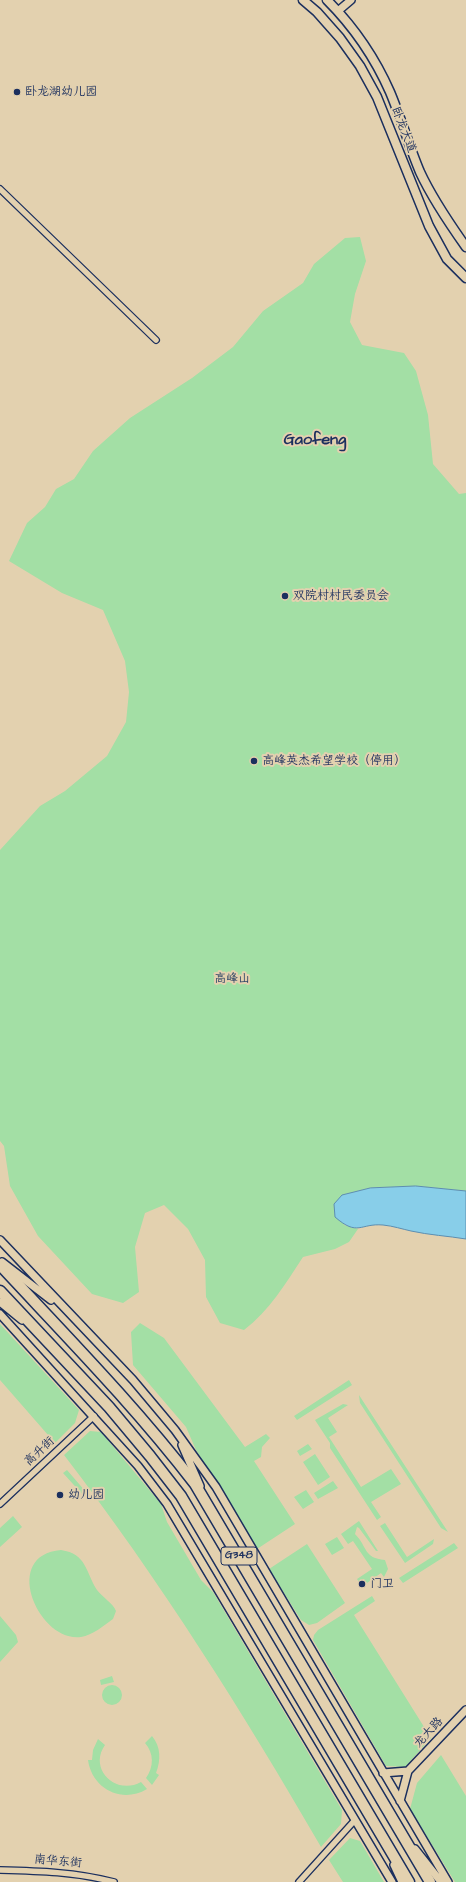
<!DOCTYPE html>
<meta charset="utf-8">
<style>
body{margin:0}
canvas{display:block;background:#e3d1af}
</style>
<canvas width="466" height="1882"></canvas>
<script>
const g = document.querySelector('canvas').getContext('2d');
g.lineJoin = 'round';
function fillPath(path, color) {
  g.fillStyle = color;
  g.fill(path, 'evenodd');
}
function trace(path, color, width, dash) {
  g.strokeStyle = color;
  g.lineWidth = width;
  g.lineCap = dash ? 'butt' : 'round';
  g.setLineDash(dash || []);
  g.stroke(path);
}
function write(font, color, halo, rows, align = 'center') {
  g.font = font + ' "Architects Daughter","LXGW WenKai TC",sans-serif';
  g.lineWidth = 4;
  g.setLineDash([]);
  g.textBaseline = 'middle';
  g.strokeStyle = halo;
  g.fillStyle = color;
  for (const [text, x, y, turn = 0] of rows) {
    g.save();
    g.translate(x, y);
    g.rotate((+turn || 0) * Math.PI / 180);
    g.textAlign = isNaN(turn) ? turn : align;
    if (halo) g.strokeText(text, 0, 0);
    g.fillText(text, 0, 0);
    g.restore();
  }
}
fillPath(new Path2D(`
 M 360,237 L 366,261 L 355,294 L 350,322 L 362,345 L 404,353 L 416,371 L 428,415 L 433,464 L 459,494 L 466,493 L 466,1191 L 417,1186 L 370,1188 L 342,1195 L 344,1225 L 358,1229 L 349,1242 L 335,1249 L 303,1257 C 286,1283 269,1311 244,1330 L 220,1323 L 206,1297 L 205,1260 L 188,1229 L 164,1205 L 145,1213 L 135,1247 L 139,1292 L 123,1303 L 92,1294 L 38,1236 L 10,1186 L 4,1146 L 0,1141 L 0,850 L 40,806 L 65,791 L 107,756 L 126,722 L 129,692 L 125,661 L 103,610 L 62,593 L 9,561 L 27,523 L 45,507 L 56,489 L 74,479 L 93,451 L 130,418 L 192,378 L 233,347 L 263,311 L 303,283 L 314,264 L 345,238 Z
 M 140,1323 L 164,1338 L 245,1447 L 266,1434 L 270,1438 L 262,1447 L 261,1457 L 254,1461 L 295,1524 L 257,1549 L 196,1450 L 186,1427 L 133,1365 L 131,1332 Z
 M 0,1324 L 79,1410 L 75,1423 L 55,1443 L 0,1380 Z
 M 349,1380 L 352,1385 L 297,1420 L 294,1416 Z
 M 359,1395 L 448,1532 L 441,1528 L 360,1403 Z
 M 343,1404 L 348,1405 L 328,1418 L 337,1432 L 329,1437 L 361,1487 L 391,1469 L 401,1484 L 371,1502 L 381,1517 L 377,1520 L 330,1448 L 330,1443 L 315,1420 Z
 M 90,1431 L 101,1432 L 161,1504 L 167,1522 L 201,1580 L 213,1592 L 342,1810 L 341,1824 L 321,1847 C 243,1712 159,1579 64,1455 Z
 M 308,1444 L 312,1449 L 300,1456 L 297,1451 Z
 M 315,1454 L 330,1477 L 318,1485 L 303,1462 Z
 M 67,1470 L 86,1492 L 83,1495 L 63,1473 Z
 M 333,1481 L 338,1488 L 318,1499 L 314,1493 Z
 M 306,1490 L 314,1502 L 303,1509 L 294,1497 Z
 M 13,1516 L 22,1527 L 0,1547 L 0,1528 Z
 M 359,1521 L 378,1551 L 376,1551 L 359,1528 L 357,1527 L 355,1534 C 368,1547 363,1558 385,1560 L 388,1569 L 384,1577 L 381,1573 L 367,1583 L 364,1579 L 359,1582 L 357,1579 L 372,1569 L 353,1541 L 348,1544 L 341,1534 Z
 M 385,1523 L 407,1557 L 434,1539 L 433,1544 L 405,1563 L 380,1526 Z
 M 337,1537 L 344,1548 L 332,1555 L 325,1544 Z
 M 454,1543 L 458,1548 L 403,1583 L 399,1578 Z
 M 307,1544 L 345,1603 L 317,1623 L 309,1625 L 301,1620 L 269,1569 Z
 M 61,1550 C 87,1554 85,1571 97,1590 C 102,1597 113,1603 116,1611 L 113,1619 C 103,1626 93,1635 81,1637 C 39,1643 0,1555 61,1550 Z
 M 372,1596 L 375,1601 L 354,1615 L 431,1738 L 405,1767 L 386,1766 L 313,1640 L 314,1635 L 318,1630 Z
 M 0,1616 L 16,1635 L 18,1642 L 0,1662 Z
 M 112,1676 L 114,1682 L 101,1685 L 100,1680 Z
 M102 1695a10 10 0 1 1 20 0a10 10 0 1 1-20 0Z
 M 152,1736 C 161,1747 161,1760 156,1773 L 159,1775 L 152,1785 L 146,1778 C 154,1767 154,1753 145,1743 Z
 M 98,1739 L 105,1745 C 88,1769 116,1796 141,1782 L 147,1789 C 122,1804 92,1789 88,1760 L 92,1760 L 93,1750 Z
 M 441,1755 L 466,1796 L 466,1882 L 455,1882 L 410,1809 L 417,1783 Z
 M 350,1838 L 360,1841 L 384,1882 L 343,1882 L 329,1860 Z`), '#a3dfa5');
const water = new Path2D(`
 M 416,1186 L 466,1191 L 466,1239 C 448,1236 429,1235 411,1231 C 402,1229 393,1226 383,1225 C 360,1223 358,1237 335,1217 L 334,1204 L 342,1195 L 370,1188 Z`);
fillPath(water, '#88cee9');
trace(water, '#5c8eb1', 1);
const minor = new Path2D(`
 M 0,189 L 156,340
 M 0,1504 L 94,1416
 M 0,1870 C 39,1871 76,1872 114,1882
 M 299,1882 L 355,1820`);
const tertiary = new Path2D(`
 M 338,11 L 351,0
 M 0,1240 L 133,1380 L 175,1430 L 216,1487 L 448,1882
 M 2,1262 L 51,1300
 M 0,1302 L 22,1320
 M 0,1314 L 138,1466 L 167,1504 L 392,1882
 M 182,1445 L 200,1486
 M 408,1771 L 466,1710
 M 383,1773 L 408,1771 L 400,1801
 M 415,1849 L 441,1882
 M 394,1865 L 402,1882`);
const secondary = new Path2D(`
 M 303,0 L 317,12 L 340,38 L 360,66 L 377,97 L 429,226 L 447,259 L 466,278
 M 327,0 C 353,26 375,58 390,92 C 401,118 409,146 420,172 C 432,198 449,223 466,247`);
const trunk = new Path2D(`
 M 0,1265 C 67,1337 135,1406 195,1484 L 430,1882
 M 0,1291 L 109,1407 L 150,1456 L 181,1496 L 409,1882`);
trace(minor, '#1b2f5e', 8);
trace(tertiary, '#1b2f5e', 10);
trace(secondary, '#1b2f5e', 11);
trace(trunk, '#1b2f5e', 13);
trace(minor, '#e3d1af', 5.5);
trace(tertiary, '#e3d1af', 7);
trace(secondary, '#e3d1af', 8);
trace(trunk, '#e3d1af', 10);
for (const [x, y, r, color] of [
 [17,92,4,"#1b2f5e"],
 [285,596,4,"#1b2f5e"],
 [254,761,4,"#1b2f5e"],
 [60,1495,4,"#1b2f5e"],
 [362,1584,4,"#1b2f5e"]
]) {
  const dot = new Path2D();
  dot.arc(x, y, r, 0, 2 * Math.PI);
  g.fillStyle = color;
  g.fill(dot);
  trace(dot, '#e3d1af', 1.5);
}
for (const [x, y, w] of [
 [239,1556,36]
]) {
  const box = new Path2D();
  box.roundRect(x - w / 2, y - 9, w, 18, 3);
  g.fillStyle = '#e3d1af';
  g.fill(box);
  trace(box, '#1b2f5e', 1);
}
write('bold 11px', '#1b2f5e', null, [
 ["G348",239,1556]
]);
write('12px', '#1b2f5e', '#e3d1af', [
 ["卧龙湖幼儿园",25,92],
 ["双院村村民委员会",293,596],
 ["高峰英杰希望学校（停用）",262,761],
 ["幼儿园",68,1495],
 ["门卫",370,1584]
], 'left');
write('12px', '#1b2f5e', '#e3d1af', [
 ["卧龙大道",403,130,69],
 ["高升街",40,1452,-43],
 ["龙大路",429,1733,-47],
 ["南华东街",58,1862,5]
]);
write('12px', '#294165', '#e3d1af', [
 ["高峰山",232,979]
]);
write('bold 16px', '#1b2f5e', '#e3d1af', [
 ["Gaofeng",315,441]
]);
</script>
